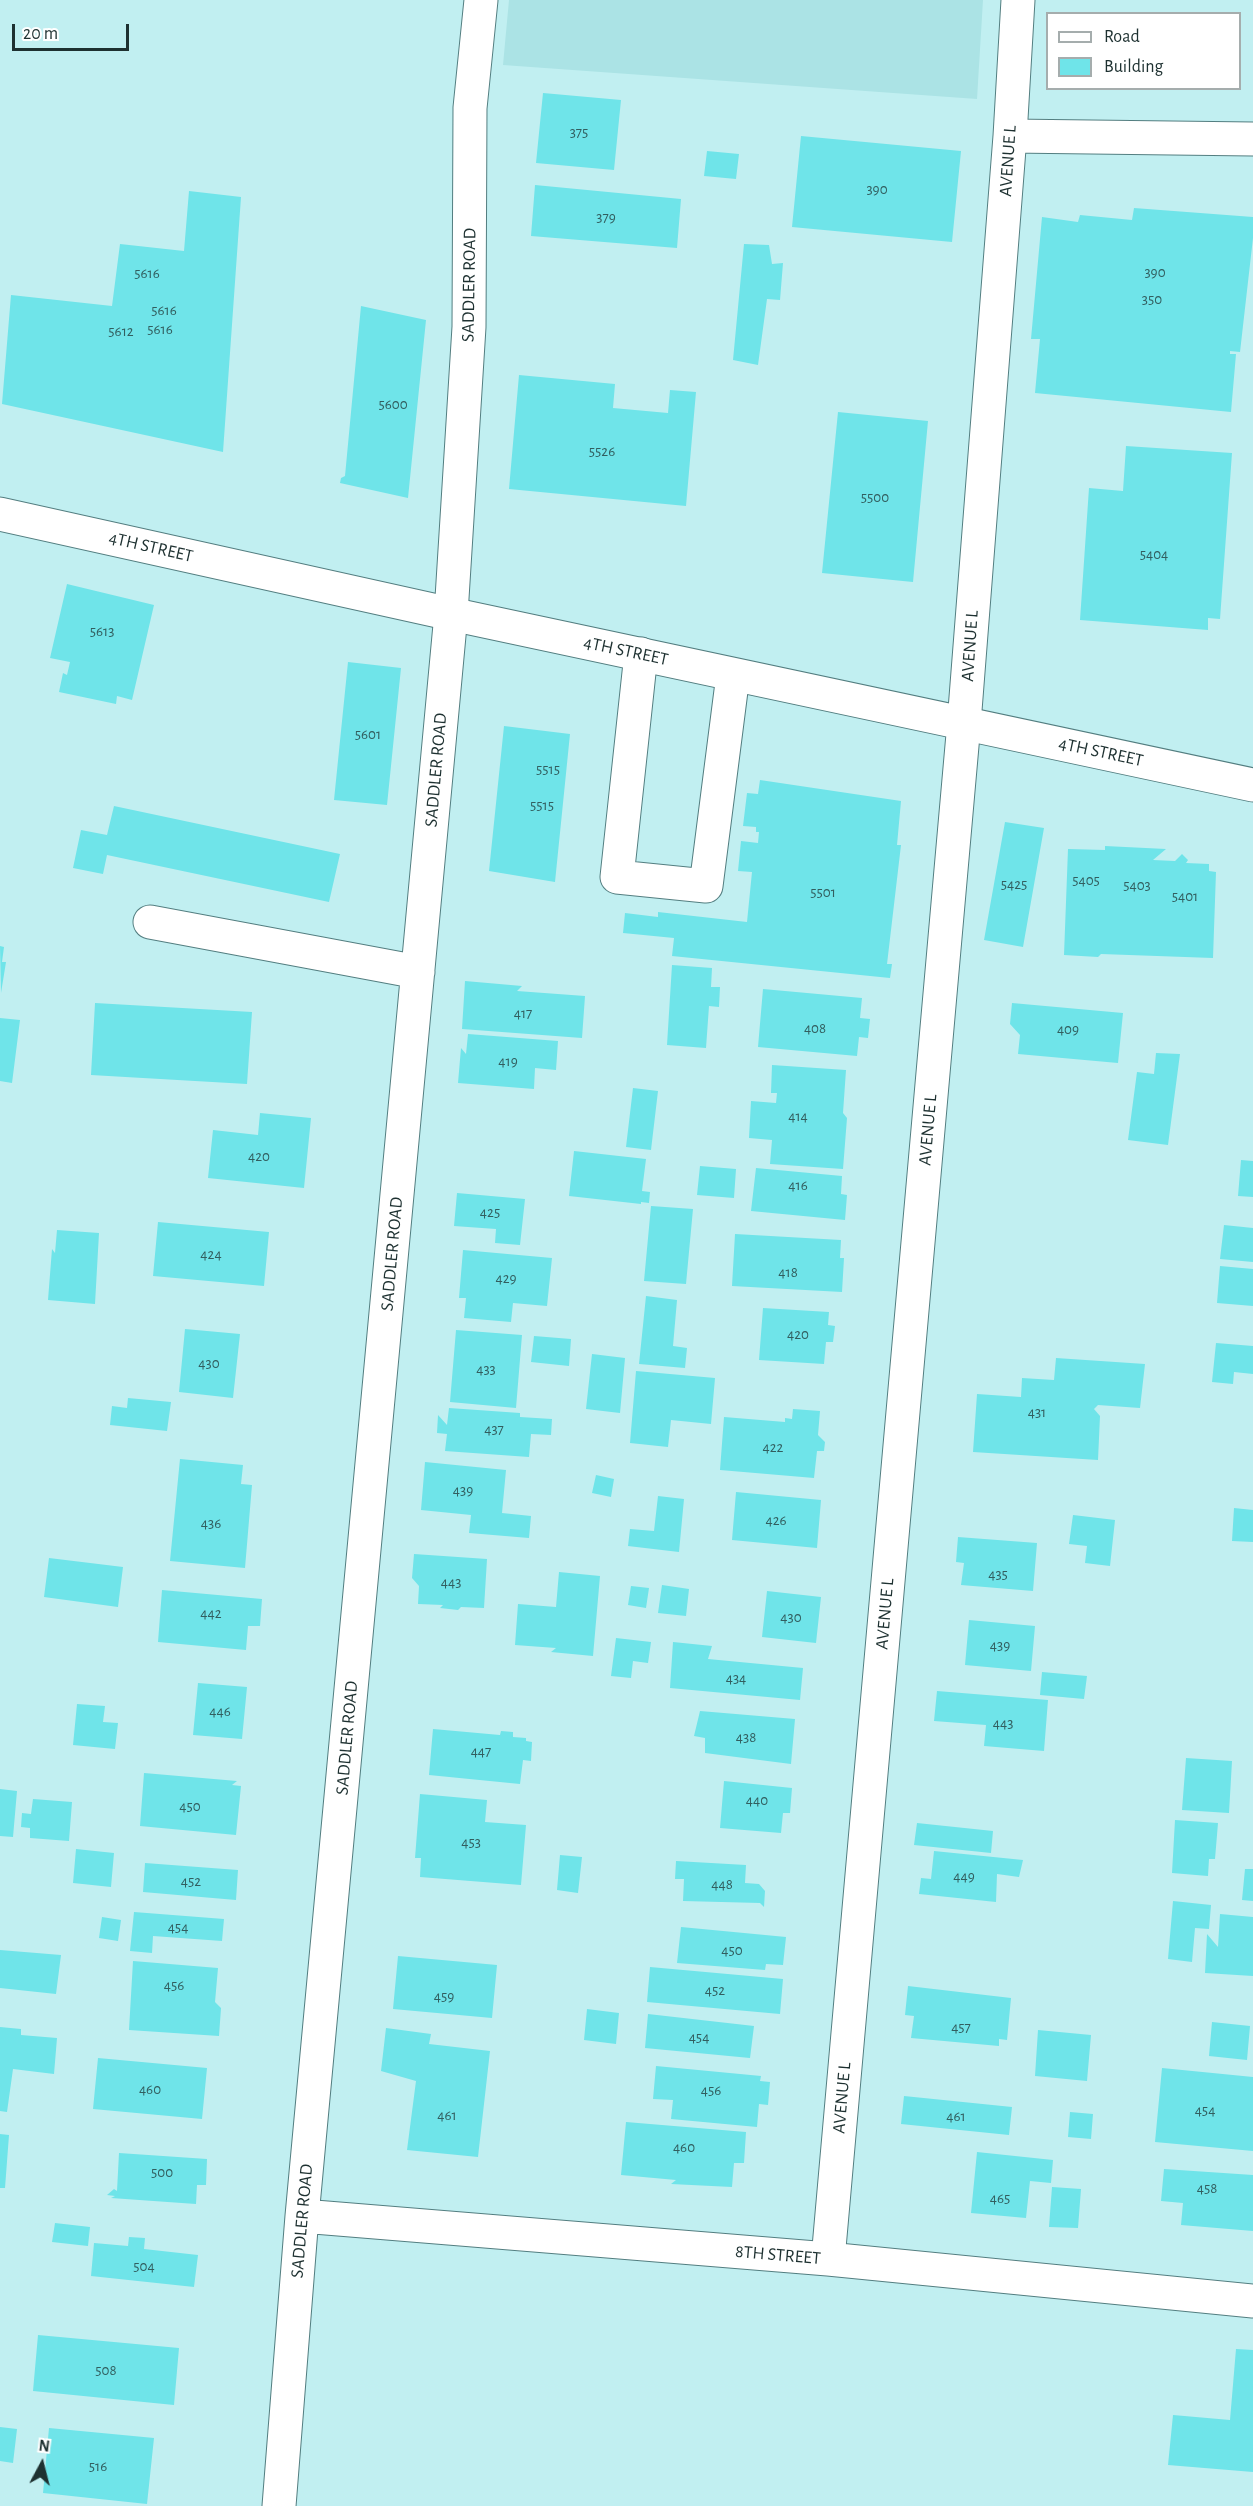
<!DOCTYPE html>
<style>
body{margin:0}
#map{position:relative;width:1253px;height:2506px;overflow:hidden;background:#c1eff1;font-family:"Alegreya Sans",sans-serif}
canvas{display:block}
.legend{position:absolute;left:1046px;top:12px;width:195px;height:78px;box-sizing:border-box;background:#fff;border:2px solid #a5adad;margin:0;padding:8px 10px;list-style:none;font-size:18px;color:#1e3131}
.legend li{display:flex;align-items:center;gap:12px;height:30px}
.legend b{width:30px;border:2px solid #a5adad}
.north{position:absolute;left:12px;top:2434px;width:60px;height:60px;-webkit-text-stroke:4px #fff;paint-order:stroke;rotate:7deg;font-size:16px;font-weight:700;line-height:24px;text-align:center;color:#1e3131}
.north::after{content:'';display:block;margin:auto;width:21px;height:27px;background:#1e3131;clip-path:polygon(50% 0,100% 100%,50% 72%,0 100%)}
.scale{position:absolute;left:12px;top:24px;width:117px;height:27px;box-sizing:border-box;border:3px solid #1e3131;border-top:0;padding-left:8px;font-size:18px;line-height:21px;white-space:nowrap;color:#1e3131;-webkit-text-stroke:4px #fff;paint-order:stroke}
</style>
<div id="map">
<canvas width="1253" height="2506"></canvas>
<ul class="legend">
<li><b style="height:8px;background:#fff"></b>Road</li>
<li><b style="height:16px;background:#6fe4e9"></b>Building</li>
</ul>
<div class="north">N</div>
<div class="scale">20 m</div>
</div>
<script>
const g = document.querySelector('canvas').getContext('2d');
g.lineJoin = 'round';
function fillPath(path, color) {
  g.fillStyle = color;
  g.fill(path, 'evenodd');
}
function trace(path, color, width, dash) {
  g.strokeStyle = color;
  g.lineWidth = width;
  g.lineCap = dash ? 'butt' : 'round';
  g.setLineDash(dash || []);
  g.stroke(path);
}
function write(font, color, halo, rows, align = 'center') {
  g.font = font + ' "Alegreya Sans",sans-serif';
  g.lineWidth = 5;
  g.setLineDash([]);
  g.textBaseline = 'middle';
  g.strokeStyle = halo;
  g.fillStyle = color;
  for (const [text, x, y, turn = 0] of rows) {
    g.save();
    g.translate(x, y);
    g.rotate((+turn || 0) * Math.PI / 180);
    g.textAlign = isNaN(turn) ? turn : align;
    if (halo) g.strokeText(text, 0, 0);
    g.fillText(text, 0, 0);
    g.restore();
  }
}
fillPath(new Path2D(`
 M 509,0 L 983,0 L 977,99 L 503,65 Z`), '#abe3e5');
fillPath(new Path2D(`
 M 543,93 L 621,100 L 614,170 L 536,163 Z
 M 801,136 L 961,151 L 952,242 L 792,227 Z
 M 707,151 L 739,154 L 736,179 L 704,176 Z
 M 535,185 L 681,199 L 677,248 L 531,236 Z
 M 189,191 L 241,197 L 223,452 L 2,404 L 11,295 L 112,306 L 120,244 L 184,251 Z
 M 1134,208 L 1253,217 L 1253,238 L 1240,352 L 1230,351 L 1230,354 L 1236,354 L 1231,412 L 1035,393 L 1040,339 L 1031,339 L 1042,217 L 1078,222 L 1080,215 L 1132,220 Z
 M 744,244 L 769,245 L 772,264 L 783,263 L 780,300 L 767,299 L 758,365 L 733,360 Z
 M 361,306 L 426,320 L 408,498 L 340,483 L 341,478 L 345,476 Z
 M 519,375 L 615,384 L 613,408 L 668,413 L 670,390 L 696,392 L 686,506 L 509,489 Z
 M 838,412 L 928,421 L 913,582 L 822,573 Z
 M 1126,446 L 1232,453 L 1220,619 L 1208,618 L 1208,630 L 1080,620 L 1089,488 L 1123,491 Z
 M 67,584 L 154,605 L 132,700 L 117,696 L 116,704 L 59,692 L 63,673 L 67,675 L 70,662 L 50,658 Z
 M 348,662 L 401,668 L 387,805 L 334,800 Z
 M 504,726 L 570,734 L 555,882 L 489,871 Z
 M 760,780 L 901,801 L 897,845 L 901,845 L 887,964 L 892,964 L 890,978 L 672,956 L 674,938 L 623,933 L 625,913 L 658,917 L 658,912 L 747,922 L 752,872 L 738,871 L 741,841 L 758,843 L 759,832 L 756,832 L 756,827 L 743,826 L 747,793 L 758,794 Z
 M 114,806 L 340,854 L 329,902 L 107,855 L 103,874 L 73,868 L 81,830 L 107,835 Z
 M 1005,822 L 1044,828 L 1023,947 L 984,940 Z
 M 1105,846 L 1166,849 L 1153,860 L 1175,861 L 1182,854 L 1188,860 L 1186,863 L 1209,864 L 1209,871 L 1216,872 L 1213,958 L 1101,954 L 1098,957 L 1064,955 L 1068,849 L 1105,850 Z
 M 0,946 L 4,947 L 2,962 L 6,962 L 1,993 Z
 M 672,965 L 712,968 L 711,987 L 720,987 L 719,1007 L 709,1006 L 706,1048 L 667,1045 Z
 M 465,981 L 522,986 L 517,991 L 585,996 L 582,1038 L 462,1029 Z
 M 763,989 L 862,998 L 860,1018 L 870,1019 L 868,1038 L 859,1037 L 857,1056 L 758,1047 Z
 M 95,1003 L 252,1012 L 247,1084 L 91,1075 Z
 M 1012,1003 L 1123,1013 L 1118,1063 L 1018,1054 L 1020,1035 L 1010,1024 Z
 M 0,1018 L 20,1020 L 12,1083 L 0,1081 Z
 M 468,1034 L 558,1041 L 556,1070 L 535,1068 L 534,1089 L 458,1083 L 461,1048 L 466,1054 Z
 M 1156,1053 L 1180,1054 L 1168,1145 L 1128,1140 L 1137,1072 L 1154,1074 Z
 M 772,1065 L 846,1070 L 843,1113 L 847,1118 L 843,1169 L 770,1164 L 772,1140 L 749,1138 L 751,1101 L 776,1103 L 777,1093 L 771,1093 Z
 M 633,1088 L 658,1091 L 651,1150 L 626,1147 Z
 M 260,1113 L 311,1118 L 304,1188 L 208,1178 L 213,1130 L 258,1135 Z
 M 574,1151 L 646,1159 L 642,1191 L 650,1192 L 649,1203 L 641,1202 L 641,1204 L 569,1196 Z
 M 1241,1160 L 1253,1161 L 1253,1197 L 1238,1196 Z
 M 700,1166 L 736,1169 L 734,1198 L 697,1195 Z
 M 756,1168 L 842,1176 L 841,1194 L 847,1195 L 845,1220 L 751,1211 Z
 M 457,1193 L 525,1199 L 520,1245 L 495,1243 L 496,1229 L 454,1226 Z
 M 651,1206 L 693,1209 L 686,1284 L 644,1281 Z
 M 158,1222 L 269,1232 L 264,1286 L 153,1276 Z
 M 1224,1225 L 1253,1228 L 1253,1262 L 1220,1259 Z
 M 57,1230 L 99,1233 L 95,1304 L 48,1300 L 52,1249 L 55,1253 Z
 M 735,1234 L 841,1240 L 840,1258 L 844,1258 L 842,1292 L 732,1286 Z
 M 463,1250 L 552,1258 L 547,1306 L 513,1303 L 511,1322 L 464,1318 L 466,1298 L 459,1298 Z
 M 1220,1266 L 1253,1269 L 1253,1306 L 1217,1303 Z
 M 646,1296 L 677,1300 L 673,1346 L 687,1348 L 685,1368 L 639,1364 Z
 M 763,1308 L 829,1312 L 828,1325 L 835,1326 L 833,1342 L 826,1342 L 824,1364 L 759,1360 Z
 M 185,1329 L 240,1334 L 233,1398 L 179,1392 Z
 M 456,1330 L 522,1335 L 516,1408 L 450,1402 Z
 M 534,1336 L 571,1339 L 569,1366 L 531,1362 Z
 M 1216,1343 L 1253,1346 L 1253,1374 L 1234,1372 L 1233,1384 L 1212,1382 Z
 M 592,1354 L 625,1358 L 620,1413 L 586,1409 Z
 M 1056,1358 L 1145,1364 L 1140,1408 L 1098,1405 L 1094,1409 L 1100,1416 L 1098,1460 L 973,1452 L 977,1394 L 1021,1397 L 1022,1378 L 1054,1380 Z
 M 636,1371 L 715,1378 L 711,1424 L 671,1420 L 668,1447 L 630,1443 Z
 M 128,1398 L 171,1402 L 167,1431 L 110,1425 L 112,1406 L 127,1408 Z
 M 449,1408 L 520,1413 L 520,1417 L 552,1419 L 551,1435 L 531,1434 L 529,1457 L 445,1451 L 447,1434 L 437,1433 L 438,1415 L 447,1425 Z
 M 793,1409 L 820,1411 L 818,1435 L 825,1442 L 824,1451 L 817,1451 L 814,1478 L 720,1470 L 724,1417 L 785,1422 L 785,1418 L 792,1419 Z
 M 180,1459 L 243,1465 L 241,1484 L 252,1485 L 245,1568 L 170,1561 Z
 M 425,1462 L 506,1470 L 502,1513 L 531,1516 L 529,1538 L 469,1533 L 471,1515 L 421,1510 Z
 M 596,1475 L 614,1479 L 611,1497 L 592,1493 Z
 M 736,1492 L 821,1500 L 817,1548 L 732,1540 Z
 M 658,1496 L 684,1499 L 679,1552 L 628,1546 L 630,1529 L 654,1531 Z
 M 1234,1508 L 1253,1510 L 1253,1542 L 1232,1541 Z
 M 1073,1515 L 1115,1520 L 1110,1566 L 1085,1563 L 1087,1546 L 1069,1544 Z
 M 958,1537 L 1037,1543 L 1033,1591 L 961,1585 L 964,1563 L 956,1562 Z
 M 414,1554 L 487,1559 L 484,1608 L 461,1607 L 458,1610 L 440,1608 L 443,1605 L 418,1604 L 419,1586 L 412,1578 Z
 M 49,1558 L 123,1567 L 118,1607 L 44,1597 Z
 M 559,1572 L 600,1576 L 593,1656 L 551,1652 L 556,1648 L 515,1645 L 518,1604 L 556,1607 Z
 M 662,1585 L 689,1589 L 686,1616 L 658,1613 Z
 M 631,1586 L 649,1588 L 646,1608 L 628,1605 Z
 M 162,1590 L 262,1599 L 260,1626 L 248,1626 L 246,1650 L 158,1642 Z
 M 767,1591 L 821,1597 L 816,1643 L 762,1637 Z
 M 969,1620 L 1035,1626 L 1031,1671 L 965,1665 Z
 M 616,1638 L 651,1642 L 648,1663 L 633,1661 L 631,1678 L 611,1676 Z
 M 673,1642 L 712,1646 L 708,1659 L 803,1668 L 800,1700 L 670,1688 Z
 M 1042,1672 L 1087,1676 L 1084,1699 L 1040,1695 Z
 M 198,1683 L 247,1687 L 242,1739 L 193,1735 Z
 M 937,1691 L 1048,1700 L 1044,1751 L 984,1746 L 986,1725 L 934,1721 Z
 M 77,1704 L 105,1706 L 103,1722 L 118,1723 L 115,1749 L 73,1745 Z
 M 700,1711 L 795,1719 L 791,1764 L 705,1753 L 705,1738 L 694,1736 Z
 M 433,1729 L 500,1735 L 501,1731 L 513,1732 L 513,1737 L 526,1738 L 526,1741 L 532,1742 L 531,1761 L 523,1760 L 520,1784 L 429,1775 Z
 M 1186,1758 L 1232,1761 L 1229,1813 L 1182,1810 Z
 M 144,1773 L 237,1781 L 232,1785 L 241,1786 L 236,1835 L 140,1826 Z
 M 724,1781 L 792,1788 L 790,1813 L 783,1813 L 781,1833 L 720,1828 Z
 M 0,1789 L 17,1791 L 13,1837 L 0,1836 Z
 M 420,1794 L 487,1800 L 485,1822 L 526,1825 L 521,1885 L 420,1877 L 421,1858 L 415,1858 Z
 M 33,1799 L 72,1802 L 69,1841 L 30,1838 L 30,1828 L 21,1827 L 22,1813 L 31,1814 Z
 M 1175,1820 L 1218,1823 L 1215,1859 L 1209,1859 L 1208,1876 L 1172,1873 Z
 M 917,1823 L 993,1831 L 991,1853 L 914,1845 Z
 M 76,1849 L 114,1853 L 111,1887 L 73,1883 Z
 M 934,1851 L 1023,1860 L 1019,1877 L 997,1874 L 996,1902 L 919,1894 L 921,1878 L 931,1879 Z
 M 560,1855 L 582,1857 L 578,1893 L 557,1890 Z
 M 676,1861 L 746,1865 L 745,1883 L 759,1884 L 765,1891 L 764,1907 L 760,1903 L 683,1901 L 684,1879 L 675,1879 Z
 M 145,1863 L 238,1870 L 236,1900 L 143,1892 Z
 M 1245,1869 L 1253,1869 L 1253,1901 L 1242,1900 Z
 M 1173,1901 L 1211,1905 L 1209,1929 L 1195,1928 L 1192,1962 L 1168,1959 Z
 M 134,1912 L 224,1919 L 222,1941 L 153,1936 L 152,1953 L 130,1951 Z
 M 1220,1914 L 1253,1917 L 1253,1976 L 1205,1973 L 1207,1934 L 1218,1947 Z
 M 102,1917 L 121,1920 L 118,1941 L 99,1938 Z
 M 681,1927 L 786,1937 L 783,1965 L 766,1964 L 765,1970 L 677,1963 Z
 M 0,1950 L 61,1955 L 56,1994 L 0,1988 Z
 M 398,1956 L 497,1965 L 492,2018 L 393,2009 Z
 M 133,1961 L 218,1968 L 215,2002 L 221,2008 L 219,2036 L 129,2030 Z
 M 650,1967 L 783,1979 L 780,2014 L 647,2002 Z
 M 908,1986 L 1011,1998 L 1007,2040 L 999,2039 L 999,2046 L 911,2038 L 914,2016 L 905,2015 Z
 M 587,2009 L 619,2013 L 616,2044 L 584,2040 Z
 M 648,2014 L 754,2026 L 750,2058 L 645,2048 Z
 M 1212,2022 L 1250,2026 L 1247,2060 L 1209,2056 Z
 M 0,2027 L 21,2029 L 21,2035 L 57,2038 L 54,2074 L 13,2069 L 7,2112 L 0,2111 Z
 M 386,2028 L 431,2034 L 429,2044 L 490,2051 L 478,2157 L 407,2150 L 416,2081 L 381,2071 Z
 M 1038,2030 L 1091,2035 L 1087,2081 L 1035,2076 Z
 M 98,2058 L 207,2068 L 202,2119 L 93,2109 Z
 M 656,2066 L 761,2076 L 760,2081 L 770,2082 L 768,2105 L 759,2104 L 757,2127 L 671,2119 L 673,2100 L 653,2099 Z
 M 1162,2068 L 1253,2077 L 1253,2151 L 1155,2142 Z
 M 904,2096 L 1012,2107 L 1009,2135 L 901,2124 Z
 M 1070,2112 L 1093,2114 L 1091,2139 L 1068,2137 Z
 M 626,2122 L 746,2132 L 744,2163 L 734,2163 L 732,2187 L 671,2184 L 676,2180 L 621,2175 Z
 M 0,2134 L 9,2135 L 5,2188 L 0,2188 Z
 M 977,2152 L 1053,2160 L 1051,2183 L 1030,2181 L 1026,2218 L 971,2213 Z
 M 119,2153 L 207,2159 L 206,2185 L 197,2185 L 196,2204 L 111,2198 L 115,2196 L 107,2195 L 114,2189 L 117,2191 Z
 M 1164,2169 L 1253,2175 L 1253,2231 L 1181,2225 L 1183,2203 L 1161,2201 Z
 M 1052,2187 L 1081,2189 L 1078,2228 L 1049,2227 Z
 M 55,2223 L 90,2227 L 88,2246 L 52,2242 Z
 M 129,2237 L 145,2238 L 144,2249 L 198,2255 L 194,2287 L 91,2276 L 94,2243 L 128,2246 Z
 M 38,2335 L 179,2348 L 174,2405 L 33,2391 Z
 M 1236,2349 L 1253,2350 L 1253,2472 L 1168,2465 L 1173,2415 L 1230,2420 Z
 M 0,2427 L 17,2429 L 13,2463 L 0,2461 Z
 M 49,2428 L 154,2438 L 147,2504 L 43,2493 Z`), '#6fe4e9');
const minor = new Path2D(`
 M 1010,136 L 1253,139
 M 641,654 L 617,877 L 706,886 L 733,675
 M 150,922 L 418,972
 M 302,2216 L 828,2259 L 1253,2301
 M 828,2259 L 964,723 L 1010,136 L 1018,0
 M 279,2506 L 302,2216 L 451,614 L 469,327 L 470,108 L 481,0`);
const major = new Path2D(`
 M 0,514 L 451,614 L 1253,785`);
trace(minor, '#537e80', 35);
trace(major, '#537e80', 35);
trace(minor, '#fff', 33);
trace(major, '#fff', 33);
write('15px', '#325e5f', null, [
 ["375",579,132],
 ["390",877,189],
 ["379",606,217],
 ["390",1155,272],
 ["5616",147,273],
 ["350",1152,299],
 ["5616",164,310],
 ["5616",160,329],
 ["5612",121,331],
 ["5600",393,404],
 ["5526",602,451],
 ["5500",875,497],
 ["5404",1154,554],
 ["5613",102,631],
 ["5601",368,734],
 ["5515",548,769],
 ["5515",542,805],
 ["5405",1086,880],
 ["5425",1014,884],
 ["5403",1137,885],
 ["5501",823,892],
 ["5401",1185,896],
 ["417",523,1013],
 ["408",815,1028],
 ["409",1068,1029],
 ["419",508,1061],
 ["414",798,1116],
 ["420",259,1156],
 ["416",798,1185],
 ["425",490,1212],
 ["424",211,1254],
 ["418",788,1272],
 ["429",506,1278],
 ["420",798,1334],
 ["430",209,1363],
 ["433",486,1369],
 ["431",1037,1412],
 ["437",494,1429],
 ["422",773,1447],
 ["439",463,1490],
 ["426",776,1520],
 ["436",211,1523],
 ["435",998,1574],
 ["443",451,1582],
 ["442",211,1613],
 ["430",791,1617],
 ["439",1000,1645],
 ["434",736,1678],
 ["446",220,1711],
 ["443",1003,1723],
 ["438",746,1737],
 ["447",481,1751],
 ["440",757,1800],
 ["450",190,1806],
 ["453",471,1842],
 ["449",964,1876],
 ["452",191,1881],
 ["448",722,1884],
 ["454",178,1927],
 ["450",732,1950],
 ["456",174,1985],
 ["452",715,1990],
 ["459",444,1996],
 ["457",961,2027],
 ["454",699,2037],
 ["460",150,2089],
 ["456",711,2090],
 ["454",1205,2110],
 ["461",447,2115],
 ["461",956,2116],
 ["460",684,2147],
 ["500",162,2172],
 ["458",1207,2188],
 ["465",1000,2198],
 ["504",144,2266],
 ["508",106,2370],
 ["516",98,2466]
]);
write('18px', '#1e3131', '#fff', [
 ["AVENUE L",1008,161,-86],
 ["SADDLER ROAD",469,285,-89],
 ["4TH STREET",151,547,13],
 ["AVENUE L",970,646,-86],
 ["4TH STREET",626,651,12],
 ["4TH STREET",1101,752,12],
 ["SADDLER ROAD",436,770,-85],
 ["AVENUE L",928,1130,-85],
 ["SADDLER ROAD",392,1254,-85],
 ["AVENUE L",885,1614,-85],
 ["SADDLER ROAD",347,1738,-85],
 ["AVENUE L",842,2098,-85],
 ["SADDLER ROAD",302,2221,-85],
 ["8TH STREET",778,2255,5]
]);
</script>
